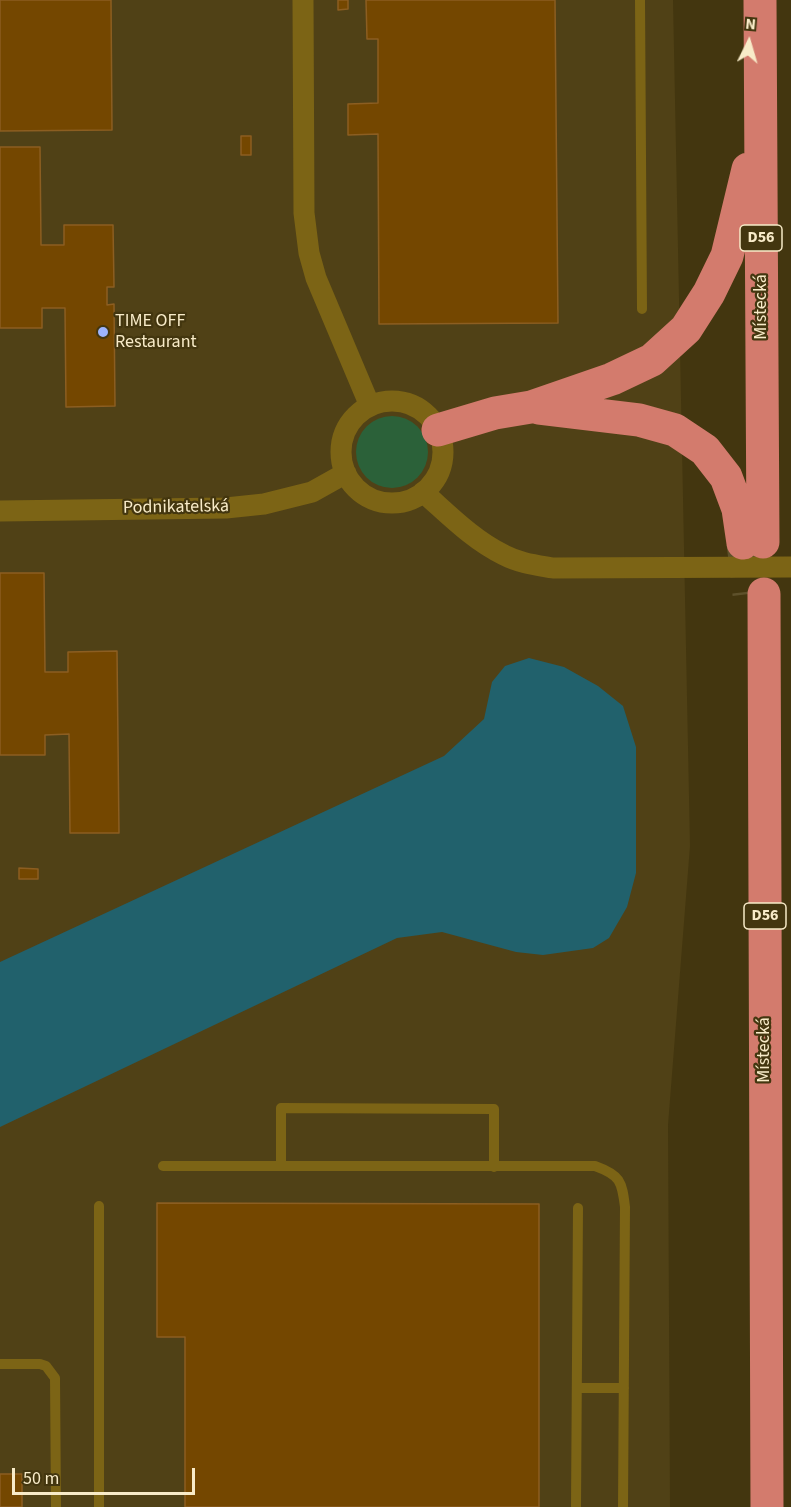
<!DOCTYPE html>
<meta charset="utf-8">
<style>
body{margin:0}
#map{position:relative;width:791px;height:1507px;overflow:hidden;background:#43360f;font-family:"Source Sans 3",sans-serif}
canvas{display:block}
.north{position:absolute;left:719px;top:12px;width:60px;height:60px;-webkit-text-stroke:4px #43360f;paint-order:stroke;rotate:5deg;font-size:16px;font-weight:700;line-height:24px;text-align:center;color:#f8ebc8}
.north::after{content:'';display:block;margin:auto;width:21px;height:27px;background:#f8ebc8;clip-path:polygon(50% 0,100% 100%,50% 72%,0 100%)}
.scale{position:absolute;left:12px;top:1468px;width:183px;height:27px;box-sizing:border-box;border:3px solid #f8ebc8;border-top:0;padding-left:8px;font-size:18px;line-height:21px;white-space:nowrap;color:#f8ebc8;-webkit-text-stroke:4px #43360f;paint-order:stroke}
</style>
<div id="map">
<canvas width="791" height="1507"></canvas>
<div class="north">N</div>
<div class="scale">50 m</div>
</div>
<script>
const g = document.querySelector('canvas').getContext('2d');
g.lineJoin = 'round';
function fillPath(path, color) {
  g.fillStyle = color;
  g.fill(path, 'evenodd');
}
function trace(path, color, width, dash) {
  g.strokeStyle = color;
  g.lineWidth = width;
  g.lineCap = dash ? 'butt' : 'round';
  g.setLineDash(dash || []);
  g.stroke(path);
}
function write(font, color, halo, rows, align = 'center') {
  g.font = font + ' "Source Sans 3",sans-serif';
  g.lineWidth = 4.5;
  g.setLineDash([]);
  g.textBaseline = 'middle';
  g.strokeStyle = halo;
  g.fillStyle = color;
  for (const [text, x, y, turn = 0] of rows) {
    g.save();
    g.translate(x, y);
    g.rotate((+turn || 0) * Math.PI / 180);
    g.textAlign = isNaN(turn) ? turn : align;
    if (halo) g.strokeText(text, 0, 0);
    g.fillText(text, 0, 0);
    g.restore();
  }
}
fillPath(new Path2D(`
 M 0,0 L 673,0 L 690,846 L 668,1125 L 670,1507 L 0,1507 Z`), '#504116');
fillPath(new Path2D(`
 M356 452a36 36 0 1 1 72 0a36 36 0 1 1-72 0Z`), '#2b6139');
fillPath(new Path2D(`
 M 529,658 L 564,667 L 598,686 L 623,706 L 636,747 L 636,873 L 627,907 L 609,938 L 593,948 L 543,955 L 516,952 L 442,932 L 397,938 L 0,1127 L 0,962 L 444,756 L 484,719 L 492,682 L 505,666 Z`), '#21616c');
const building = new Path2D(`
 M 0,0 L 111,0 L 112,130 L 0,131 Z
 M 338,0 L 348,0 L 348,9 L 338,10 Z
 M 366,0 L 555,0 L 558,323 L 379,324 L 378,134 L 348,135 L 348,104 L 378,103 L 378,39 L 367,39 Z
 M 241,136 L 251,136 L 251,155 L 241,155 Z
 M 0,147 L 40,147 L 41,245 L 64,245 L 64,225 L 113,225 L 114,287 L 107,287 L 107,305 L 114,304 L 115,406 L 66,407 L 65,308 L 42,308 L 42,328 L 0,328 Z
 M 0,573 L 44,573 L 45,672 L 68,672 L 68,652 L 117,651 L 119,833 L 70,833 L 69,734 L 45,735 L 45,755 L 0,755 Z
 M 19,868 L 38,869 L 38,879 L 19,879 Z
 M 157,1203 L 539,1204 L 539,1507 L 185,1507 L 185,1337 L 157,1337 Z
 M 0,1474 L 22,1474 L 22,1507 L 0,1507 Z`);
fillPath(building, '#744700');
trace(building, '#8c5e21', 1.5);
trace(new Path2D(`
 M 743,543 L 749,594`), '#5e512b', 33, [33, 16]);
trace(new Path2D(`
 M 640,0 L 642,309
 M 163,1166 L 595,1166 C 620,1175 622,1181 625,1207 L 623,1507
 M 281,1166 L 281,1108 L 494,1109 L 494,1167
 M 0,1364 L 40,1364 L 46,1366 L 55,1378 L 56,1507
 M 577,1388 L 624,1388
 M 99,1507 L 99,1206
 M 576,1507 L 578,1208`), '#7c6415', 10);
trace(new Path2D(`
 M 303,0 L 304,213 L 309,253 L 316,278 L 370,406
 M341 452a51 51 0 1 1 102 0a51 51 0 1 1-102 0Z
 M 423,492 C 448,514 473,540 504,555 C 519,563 536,565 553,568 L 791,567
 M 0,511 L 226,508 L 264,504 L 312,492 L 346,473`), '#7c6415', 21);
trace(new Path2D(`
 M 760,0 L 763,542
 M 539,408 L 639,420 L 675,430 L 705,450 L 726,477 L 738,509 L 743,543
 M 438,430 L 495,413 L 531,407 L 612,379 L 652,360 L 686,329 L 709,293 L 727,256 L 748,169
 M 764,594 L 767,1507`), '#d37b6d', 33);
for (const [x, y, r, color] of [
 [103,332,6,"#9db4fd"]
]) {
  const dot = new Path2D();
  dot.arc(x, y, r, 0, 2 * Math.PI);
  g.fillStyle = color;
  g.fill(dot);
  trace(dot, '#43360f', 2);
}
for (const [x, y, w] of [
 [761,238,42],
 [765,916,42]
]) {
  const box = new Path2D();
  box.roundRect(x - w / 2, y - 13, w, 26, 4.5);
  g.fillStyle = '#43360f';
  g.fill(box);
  trace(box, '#f8ebc8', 1.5);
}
write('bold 16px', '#f8ebc8', null, [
 ["D56",761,238],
 ["D56",765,916]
]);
write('18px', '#f8ebc8', '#43360f', [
 ["Místecká",762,307,-90],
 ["Podnikatelská",176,508,-1],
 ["Místecká",765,1050,-90]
]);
write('18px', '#f8ebc8', '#43360f', [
 ["TIME OFF",115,322],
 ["Restaurant",115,343]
], 'left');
</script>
